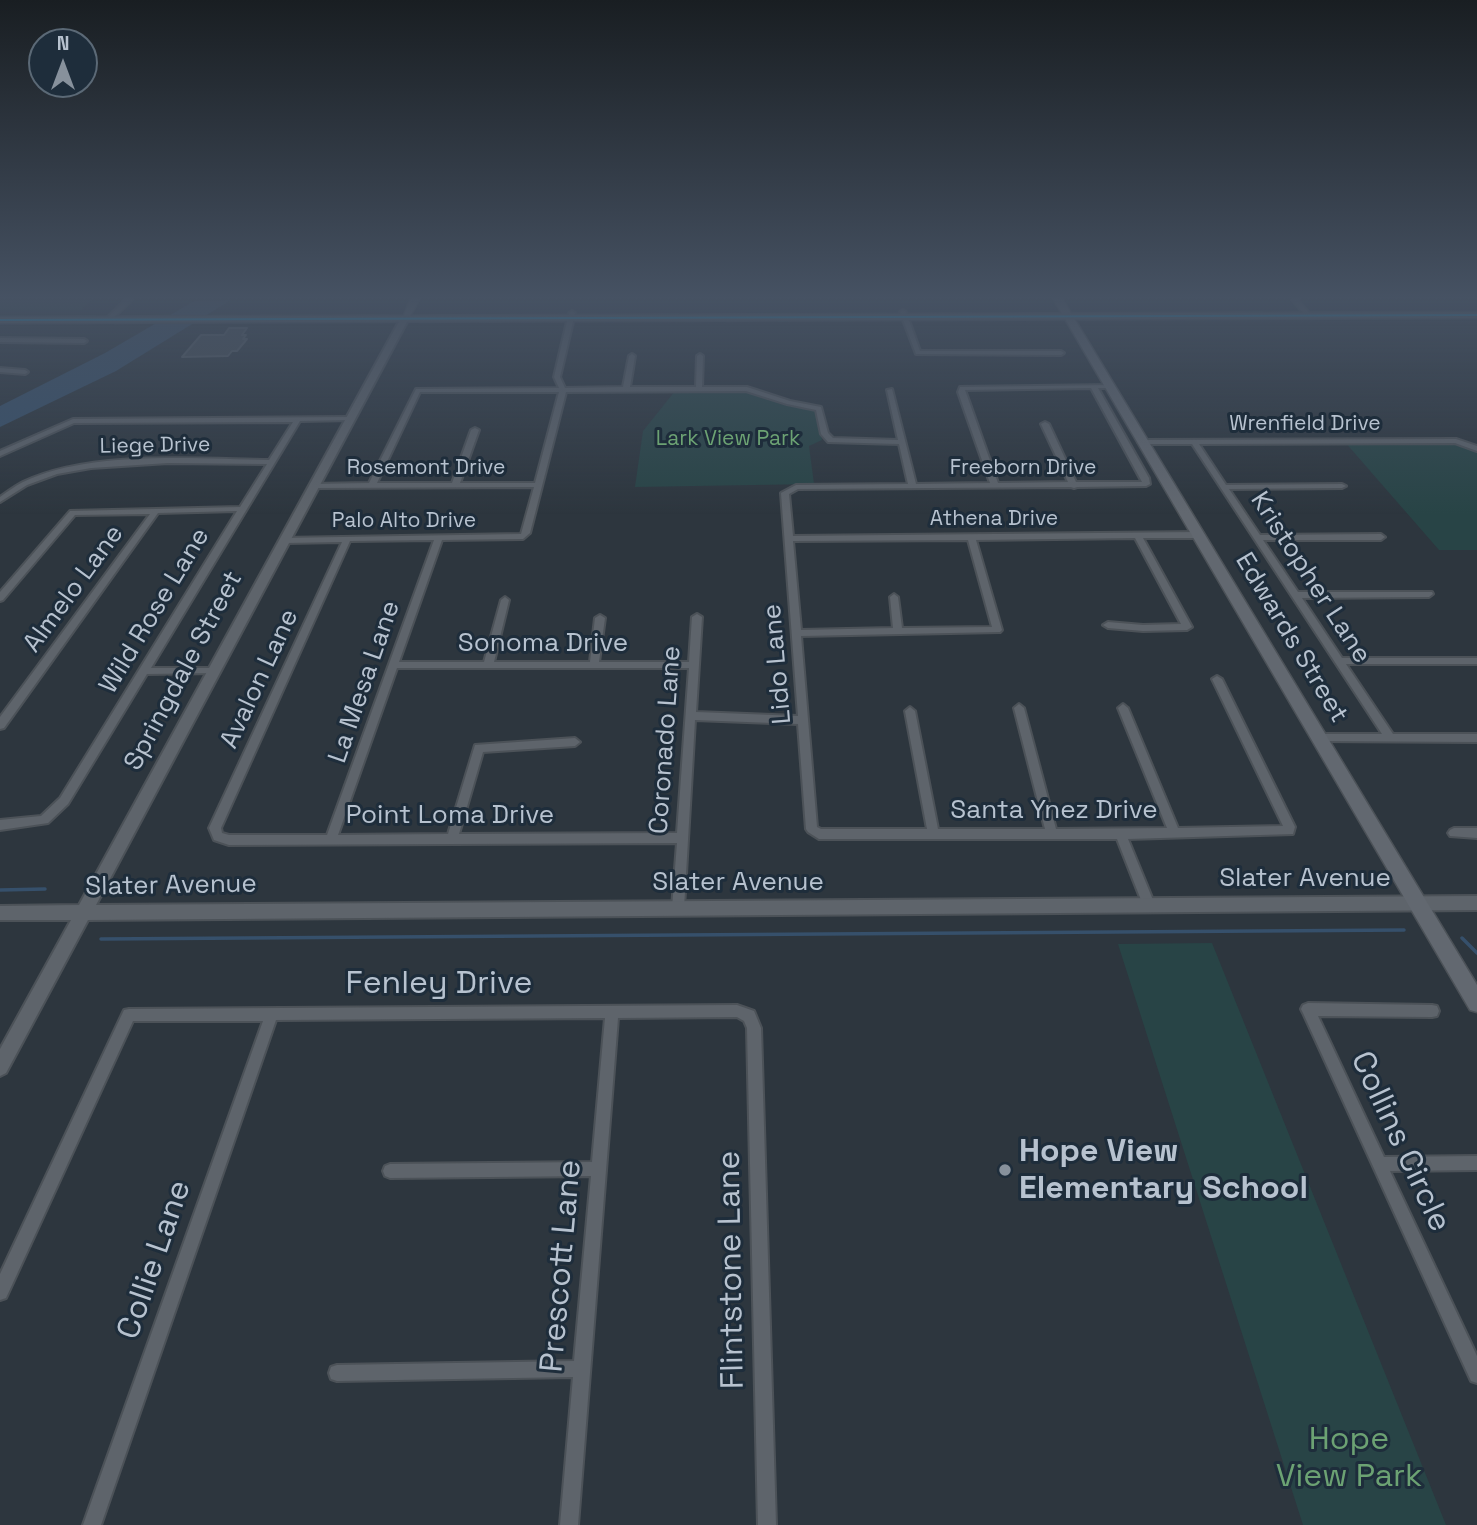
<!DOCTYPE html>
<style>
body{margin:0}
#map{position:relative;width:1477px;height:1525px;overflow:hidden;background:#2d363e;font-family:"Space Grotesk",sans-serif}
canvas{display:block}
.north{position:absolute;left:28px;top:28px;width:70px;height:70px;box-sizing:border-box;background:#1e2d3b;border:2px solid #5b6976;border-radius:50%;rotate:0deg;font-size:19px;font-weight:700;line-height:28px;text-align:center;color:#b7c2cf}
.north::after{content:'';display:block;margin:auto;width:24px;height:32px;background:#87919c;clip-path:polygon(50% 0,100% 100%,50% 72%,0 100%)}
</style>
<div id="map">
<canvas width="1477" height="1525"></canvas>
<div class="north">N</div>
</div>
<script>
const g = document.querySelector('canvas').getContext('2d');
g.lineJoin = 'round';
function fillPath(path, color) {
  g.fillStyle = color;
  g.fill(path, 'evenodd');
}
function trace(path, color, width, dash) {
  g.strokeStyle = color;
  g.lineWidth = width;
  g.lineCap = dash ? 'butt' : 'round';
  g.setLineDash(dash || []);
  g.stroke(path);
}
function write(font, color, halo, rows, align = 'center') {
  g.font = font + ' "Space Grotesk",sans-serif';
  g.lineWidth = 6;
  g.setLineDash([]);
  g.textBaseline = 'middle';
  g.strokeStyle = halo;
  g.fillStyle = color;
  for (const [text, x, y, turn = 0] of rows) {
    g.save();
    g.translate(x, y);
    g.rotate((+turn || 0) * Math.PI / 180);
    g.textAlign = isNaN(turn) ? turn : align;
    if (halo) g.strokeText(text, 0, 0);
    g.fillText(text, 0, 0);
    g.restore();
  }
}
fillPath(new Path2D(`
 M 0,300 L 92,300 L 81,310 L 0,310 Z
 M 675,391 L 754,392 L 780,404 L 815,411 L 820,421 L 822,440 L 809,446 L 814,484 L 635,487 L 643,431 Z
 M 1344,441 L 1456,441 L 1477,449 L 1477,550 L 1439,550 Z
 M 1212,943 L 1446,1525 L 1303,1525 L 1118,944 Z`), '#284446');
fillPath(new Path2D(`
 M 231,300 L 116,371 L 0,427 L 0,406 L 105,353 L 194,301 Z`), '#36506b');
trace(new Path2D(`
 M 0,890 L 45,889
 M 1462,938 L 1477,953
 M 101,939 L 1404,930`), '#36506b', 3.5);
const building = new Path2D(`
 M 229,328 L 247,328 L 242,335 L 246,335 L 243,339 L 247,339 L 237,351 L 232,351 L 228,356 L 182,357 L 201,335 L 224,335 Z`);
fillPath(building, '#444c54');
trace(building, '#555d65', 2);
const minor = new Path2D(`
 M 125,300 L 132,300 L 111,320 L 107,320 L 107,318 Z
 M 1292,300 L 1298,300 L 1310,314 L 1310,316 L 1306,316 Z
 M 903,310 L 906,312 L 920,351 L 1061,351 L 1064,353 L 1061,355 L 916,354 L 900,312 Z
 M 572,311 L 575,313 L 560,377 L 565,388 L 623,387 L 629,356 L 632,354 L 635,356 L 630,387 L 696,387 L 697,356 L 700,354 L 703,356 L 702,387 L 747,387 L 790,401 L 821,407 L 828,433 L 833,438 L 898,440 L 887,390 L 892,389 L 916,484 L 990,483 L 958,392 L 960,387 L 1112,385 L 1113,386 L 1110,388 L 1098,388 L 1149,478 L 1150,484 L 1146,486 L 1077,487 L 1074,488 L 1071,487 L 798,489 L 789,494 L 793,536 L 1199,532 L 1203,535 L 1199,538 L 1143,538 L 1192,627 L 1187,630 L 1143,631 L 1108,628 L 1103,625 L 1108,622 L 1143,625 L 1181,624 L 1135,538 L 976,540 L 1002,630 L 1000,632 L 801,636 L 817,827 L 821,829 L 927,829 L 905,711 L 910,707 L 915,711 L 938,829 L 1045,829 L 1014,708 L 1019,704 L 1024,708 L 1056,829 L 1167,828 L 1118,708 L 1123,704 L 1128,708 L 1178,828 L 1283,826 L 1212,679 L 1217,676 L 1222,679 L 1295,827 L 1293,834 L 1128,839 L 1155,905 L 1153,909 L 1149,910 L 1145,909 L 1143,905 L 1117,839 L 819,839 L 808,832 L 806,829 L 798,724 L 695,720 L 684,908 L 682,912 L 678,913 L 674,912 L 672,908 L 677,843 L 229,845 L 214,840 L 209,828 L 342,542 L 285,543 L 281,540 L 282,538 L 521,534 L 534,487 L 314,488 L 310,486 L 314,484 L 369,483 L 416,389 L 559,388 L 554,377 L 569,313 ZM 1091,388 L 1142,482 L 1076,482 L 1049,424 L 1045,422 L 1041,424 L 1068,482 L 998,483 L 965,390 ZM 746,391 L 787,404 L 816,410 L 821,434 L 828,442 L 899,444 L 908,484 L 796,485 L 781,493 L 798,716 L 696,712 L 702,617 L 697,614 L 692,617 L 689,662 L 599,662 L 605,618 L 600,615 L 595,618 L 590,662 L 494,662 L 509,600 L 505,597 L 501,600 L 484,662 L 399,662 L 442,540 L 523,539 L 530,533 L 566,392 ZM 420,392 L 559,392 L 535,483 L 460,483 L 479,430 L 475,428 L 471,430 L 452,483 L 377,483 ZM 434,540 L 327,835 L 229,835 L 222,833 L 221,828 L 350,541 ZM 968,540 L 992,627 L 902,628 L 898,597 L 894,594 L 890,597 L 893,628 L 801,630 L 793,541 ZM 397,668 L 689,668 L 677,833 L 459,834 L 483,752 L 575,746 L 580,742 L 575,738 L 475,745 L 448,834 L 338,835 Z
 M 0,338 L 84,339 L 87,341 L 84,343 L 0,342 Z
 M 0,368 L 25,370 L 28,372 L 25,374 L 0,372 Z
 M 350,417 L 353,419 L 352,420 L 300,421 L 151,668 L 214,668 L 219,671 L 217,673 L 147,674 L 68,804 L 48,823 L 0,830 L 0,820 L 41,816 L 60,798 L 237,511 L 158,513 L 4,728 L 0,729 L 0,717 L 150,514 L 75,515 L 3,600 L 0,601 L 0,592 L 70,511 L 240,507 L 267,464 L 168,463 L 91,468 L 57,474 L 27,485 L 0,502 L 0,497 C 7,492 15,486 23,482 C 90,450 196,459 269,460 L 293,422 L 74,423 L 0,456 L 0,451 L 73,419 Z
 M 1456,439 L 1477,446 L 1477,451 L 1455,443 L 1199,444 L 1226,485 L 1342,484 L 1346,486 L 1342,488 L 1229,489 L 1260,535 L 1381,534 L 1385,537 L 1381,540 L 1263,540 L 1298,592 L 1432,592 L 1433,594 L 1429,597 L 1302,598 L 1342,658 L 1477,658 L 1477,664 L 1346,664 L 1393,734 L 1477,734 L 1477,742 L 1316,741 L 1315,738 L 1316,735 L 1320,734 L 1382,734 L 1192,444 L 1142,444 L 1138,442 L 1142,440 Z
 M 1454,828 L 1477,828 L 1477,838 L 1450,836 L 1448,833 L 1450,830 Z
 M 1308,1003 L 1432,1005 L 1437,1006 L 1439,1011 L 1437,1016 L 1432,1017 L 1318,1016 L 1384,1157 L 1477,1156 L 1477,1170 L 1390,1171 L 1477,1356 L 1477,1383 L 1471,1381 L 1303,1013 L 1301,1009 L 1303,1005 Z
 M 737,1005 L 754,1011 L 761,1028 L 776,1525 L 758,1525 L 747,1028 L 744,1021 L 737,1017 L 618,1018 L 578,1525 L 560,1525 L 573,1377 L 337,1381 L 331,1379 L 329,1373 L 331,1367 L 337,1365 L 574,1361 L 591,1176 L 390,1178 L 385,1176 L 383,1171 L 385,1166 L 390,1164 L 592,1162 L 605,1018 L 276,1020 L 101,1525 L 83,1525 L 263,1021 L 133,1021 L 6,1298 L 0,1300 L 0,1274 L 124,1010 L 129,1009 Z`);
const tertiary = new Path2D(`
 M 405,316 L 409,318 L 96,905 L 1477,896 L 1477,910 L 88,920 L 6,1073 L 0,1076 L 0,1049 L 71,920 L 0,920 L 0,906 L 79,905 L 401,318 Z`);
const secondary = new Path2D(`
 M 410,300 L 419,300 L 408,320 L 402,320 Z
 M 1054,300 L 1063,300 L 1477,985 L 1477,1012 L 1470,1010 Z`);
const primary = new Path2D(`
 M 1477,312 L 1477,318 L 0,323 L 0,317 Z`);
trace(minor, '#4c5258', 4);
trace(tertiary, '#4c5258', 4);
trace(secondary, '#4c5258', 3);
trace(primary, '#4b525b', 3);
fillPath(minor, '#5e646b');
fillPath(tertiary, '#5e646b');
fillPath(secondary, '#626870');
fillPath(primary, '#60676d');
fillPath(new Path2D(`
 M 1477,314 L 1477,316 L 0,321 L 0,319 Z`), '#06b1f3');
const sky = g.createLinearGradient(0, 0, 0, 514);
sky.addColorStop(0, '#191e22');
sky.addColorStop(0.58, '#465263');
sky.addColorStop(1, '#46526300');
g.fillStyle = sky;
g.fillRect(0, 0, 1477, 514);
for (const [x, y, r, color] of [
 [1005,1170,7,"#87919c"]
]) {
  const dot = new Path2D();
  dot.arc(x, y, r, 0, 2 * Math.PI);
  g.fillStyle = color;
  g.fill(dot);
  trace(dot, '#1e2d3b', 2.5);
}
write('21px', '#b7c2cf', '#1e2d3b', [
 ["Wrenfield Drive",1305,424],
 ["Liege Drive",155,446,-1],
 ["Rosemont Drive",426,468],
 ["Freeborn Drive",1023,468],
 ["Athena Drive",994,519],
 ["Palo Alto Drive",404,521]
]);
write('21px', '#6ca273', '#1e2d3b', [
 ["Lark View Park",728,439]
]);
write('26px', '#b7c2cf', '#1e2d3b', [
 ["Kristopher Lane",1310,578,57],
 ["Almelo Lane",74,589,-54],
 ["Wild Rose Lane",155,611,-59],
 ["Edwards Street",1291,638,59],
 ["Sonoma Drive",543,644],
 ["Lido Lane",778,664,-95],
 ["Springdale Street",184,671,-62],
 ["Avalon Lane",260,679,-65],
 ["La Mesa Lane",365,682,-71],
 ["Coronado Lane",666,740,-86],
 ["Santa Ynez Drive",1054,811],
 ["Point Loma Drive",450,816],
 ["Slater Avenue",1305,879],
 ["Slater Avenue",738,883],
 ["Slater Avenue",171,886,-1]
]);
write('32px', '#b7c2cf', '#1e2d3b', [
 ["Fenley Drive",439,984],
 ["Collins Circle",1400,1142,65],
 ["Collie Lane",155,1260,-71],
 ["Prescott Lane",562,1266,-85],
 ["Flintstone Lane",732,1270,-91]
]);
write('bold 32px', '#b7c2cf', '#1e2d3b', [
 ["Hope View",1019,1152],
 ["Elementary School",1019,1189]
], 'left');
write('32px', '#6ca273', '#1e2d3b', [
 ["Hope",1349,1440],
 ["View Park",1349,1477]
]);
</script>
